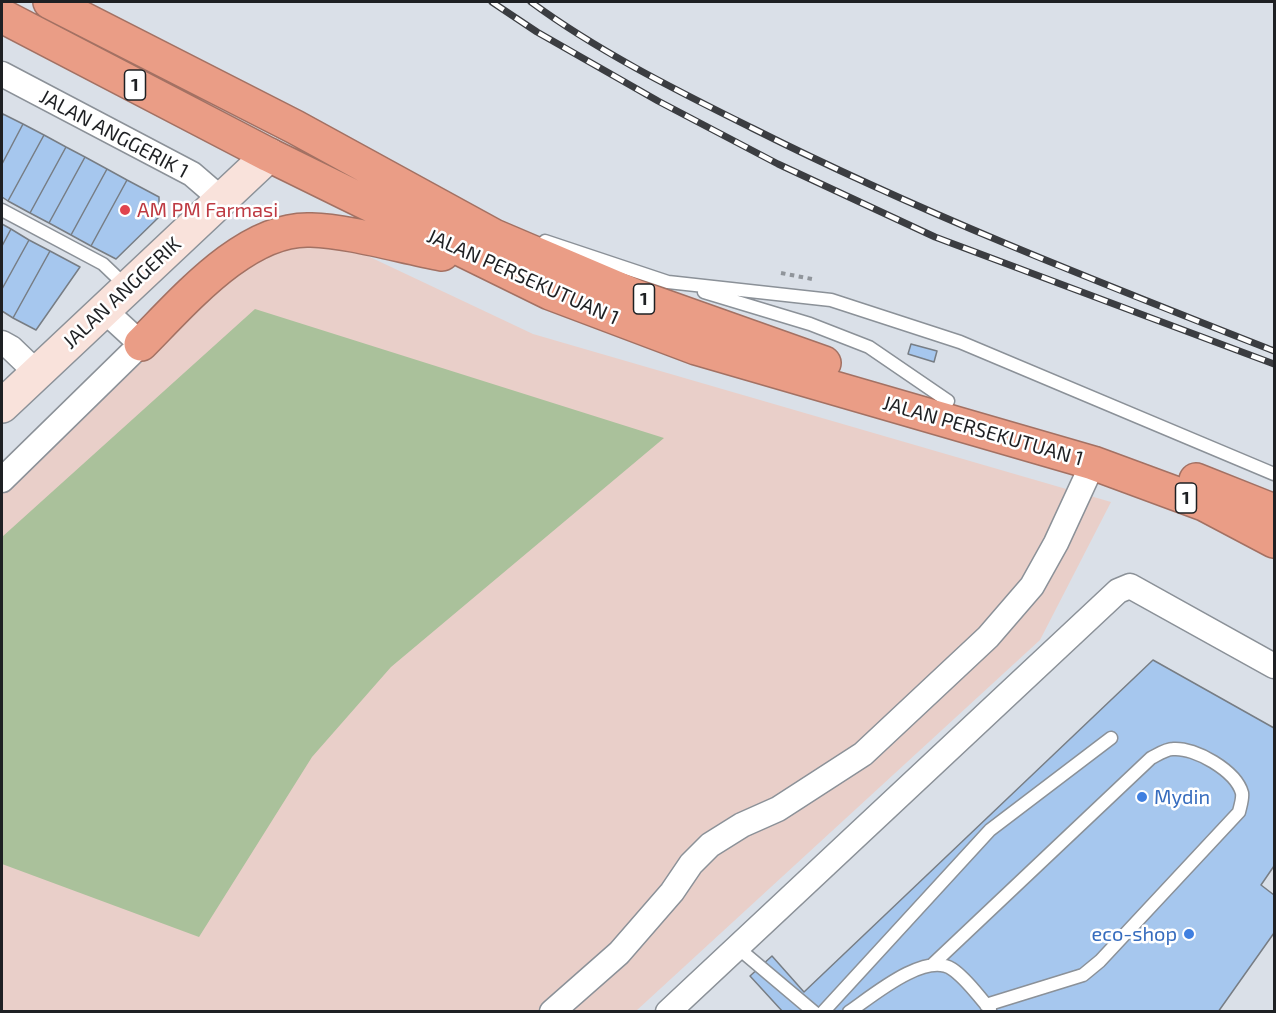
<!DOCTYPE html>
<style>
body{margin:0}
#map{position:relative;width:1276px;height:1013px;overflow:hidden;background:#dae0e8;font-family:"Exo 2",sans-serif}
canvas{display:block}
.frame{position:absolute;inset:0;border:3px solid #1e2023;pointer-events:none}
</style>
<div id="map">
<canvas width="1276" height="1013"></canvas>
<div class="frame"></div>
</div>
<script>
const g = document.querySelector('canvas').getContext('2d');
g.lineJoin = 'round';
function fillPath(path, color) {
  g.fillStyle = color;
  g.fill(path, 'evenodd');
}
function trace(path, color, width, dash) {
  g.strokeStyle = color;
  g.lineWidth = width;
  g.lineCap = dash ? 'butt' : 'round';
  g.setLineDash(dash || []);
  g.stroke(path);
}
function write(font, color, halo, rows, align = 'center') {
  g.font = font + ' "Exo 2",sans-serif';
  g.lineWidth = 5;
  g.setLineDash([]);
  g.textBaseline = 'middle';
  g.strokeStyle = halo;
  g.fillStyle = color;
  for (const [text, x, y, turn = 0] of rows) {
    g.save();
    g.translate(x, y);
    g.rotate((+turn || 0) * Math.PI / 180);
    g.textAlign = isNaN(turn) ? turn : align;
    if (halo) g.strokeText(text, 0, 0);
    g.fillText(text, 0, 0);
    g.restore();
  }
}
fillPath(new Path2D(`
 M 336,241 L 533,334 L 1111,502 L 1040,640 L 636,1011 L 2,1012 L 2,485 L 246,255 Z`), '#e9cfc9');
fillPath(new Path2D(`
 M 255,309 L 664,438 L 391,667 L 312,757 L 199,937 L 2,864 L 2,537 Z`), '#aac19b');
const building = new Path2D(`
 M 3,114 L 23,124 L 2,164 L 2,117 Z
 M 23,124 L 44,135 L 8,201 L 2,197 L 2,164 Z
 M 44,135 L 66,147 L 30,213 L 8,201 Z
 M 66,147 L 85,157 L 49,223 L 30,213 Z
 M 85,157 L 107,169 L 71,235 L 49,223 Z
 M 107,169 L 127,180 L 91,246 L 71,235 Z
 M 127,180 L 159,197 L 159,217 L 116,259 L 91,246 Z
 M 2,224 L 11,229 L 2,246 Z
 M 11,229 L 29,240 L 2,289 L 2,246 Z
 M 29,240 L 50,251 L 13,318 L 2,311 L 2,289 Z
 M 50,251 L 80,267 L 36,330 L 13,318 Z
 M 911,344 L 937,351 L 934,362 L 908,354 Z
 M 1153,660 L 1274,728 L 1274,866 L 1261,885 L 1274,895 L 1274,933 L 1218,1012 L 783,1012 L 750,976 L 772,956 L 804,992 Z`);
fillPath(building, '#a6c7ee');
trace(building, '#777d84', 1.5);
const lane = new Path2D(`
 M 2,210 L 103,264 L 127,287
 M 545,241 L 668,282 L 831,300 L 960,342 L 1274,474
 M 704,292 L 810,324 L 869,347 L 948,401
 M 738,948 L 814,1012
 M 933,964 L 1151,758 C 1157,755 1166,749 1173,749 C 1195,747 1236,771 1242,793 C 1243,799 1240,807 1239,812 L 1100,961 L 1083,975 L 986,1005
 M 823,1012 L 990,830 L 1111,738
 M 849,1012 C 871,997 925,951 952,969 C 967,979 978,996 990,1009`);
const street = new Path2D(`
 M 2,74 L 192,174 L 221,199
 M 2,343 L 11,348 L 37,373
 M 2,480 L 141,344 L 104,310
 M 552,1012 L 619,953 L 672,892 L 691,864 L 710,845 L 742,825 L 778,809 L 863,754 L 988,637 L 1032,586 L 1056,543 L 1093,463
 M 668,1012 L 1118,591 L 1130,586 L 1274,666`);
const secondary = new Path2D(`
 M 2,406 L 269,155`);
const highway = new Path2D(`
 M 50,2 L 295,127 L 494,236 L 635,296 L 824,363
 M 2,16 L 269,155 L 550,293 L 696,348 L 1093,463 L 1204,504 L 1274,541
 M 141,344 C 184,301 246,227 311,230 C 350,231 403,247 442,254
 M 1196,480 L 1274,511`);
trace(lane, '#8b9198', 15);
trace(street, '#8b9198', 27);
trace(secondary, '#8b9198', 36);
trace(highway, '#a37163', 36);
trace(new Path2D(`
 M 781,273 L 812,279`), '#90959b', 4, [4.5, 4.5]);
trace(lane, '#fff', 12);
trace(street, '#fff', 24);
trace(secondary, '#f9e2db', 33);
trace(highway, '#ea9d86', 33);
const rail = new Path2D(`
 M 492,2 L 537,32 L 658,101 L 778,164 L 935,237 L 1274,364
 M 531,2 C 599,52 676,90 752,128 C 921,213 1098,282 1274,351`);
trace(rail, '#3b3d41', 7);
trace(rail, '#fff', 4.5, [14]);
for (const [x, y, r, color] of [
 [125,210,6,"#e0444e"],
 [1142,797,6,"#3f7fe0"],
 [1189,934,6,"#3f7fe0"]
]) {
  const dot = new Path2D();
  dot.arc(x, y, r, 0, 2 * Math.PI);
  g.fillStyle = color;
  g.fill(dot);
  trace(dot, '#fff', 2);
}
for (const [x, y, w] of [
 [135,85,21],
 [644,299,21],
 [1186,498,21]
]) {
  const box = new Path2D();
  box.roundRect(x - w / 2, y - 15, w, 30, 4.5);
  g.fillStyle = '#fff';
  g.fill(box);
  trace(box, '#1e2023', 1.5);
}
write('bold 18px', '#1e2023', null, [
 ["1",135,85],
 ["1",644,299],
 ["1",1186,498]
]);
write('20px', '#1e2023', '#fff', [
 ["JALAN ANGGERIK 1",114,134,28],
 ["JALAN PERSEKUTUAN 1",523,277,24],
 ["JALAN ANGGERIK",122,293,-43],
 ["JALAN PERSEKUTUAN 1",983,431,16]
]);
write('20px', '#be3a42', '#fff', [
 ["AM PM Farmasi",137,210]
], 'left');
write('20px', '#366cbe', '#fff', [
 ["Mydin",1154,797],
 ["eco-shop",1177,934,"right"]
], 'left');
</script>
